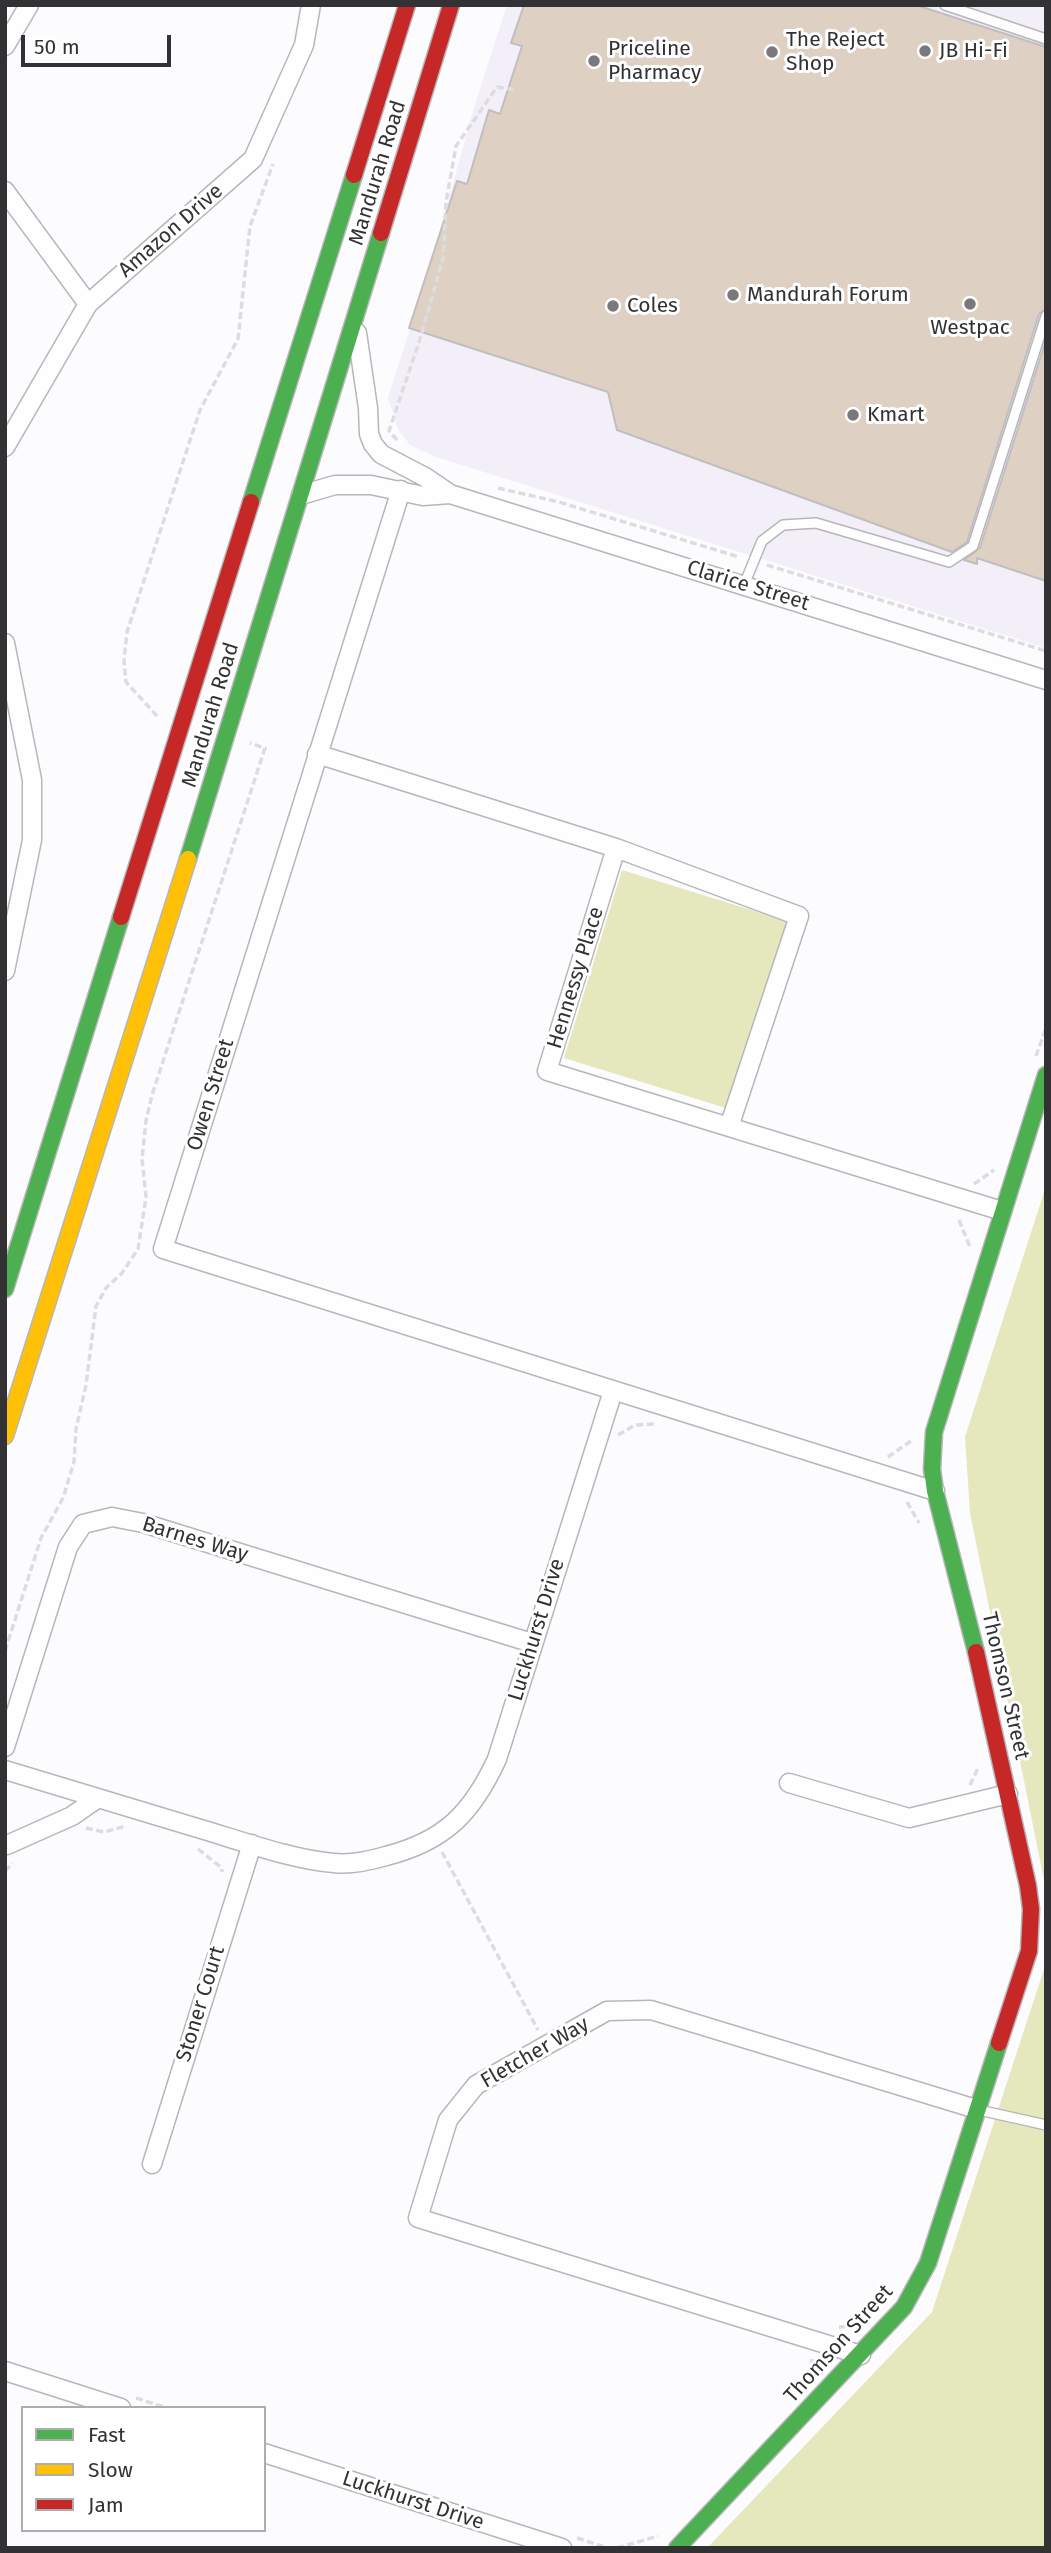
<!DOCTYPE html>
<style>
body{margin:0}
#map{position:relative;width:1051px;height:2553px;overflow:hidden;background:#fcfbfe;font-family:"Fira Sans",sans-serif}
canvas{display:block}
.frame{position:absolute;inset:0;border:7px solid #323133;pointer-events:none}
.legend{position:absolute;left:21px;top:2406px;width:245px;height:126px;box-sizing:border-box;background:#fff;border:2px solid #adadad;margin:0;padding:9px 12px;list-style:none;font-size:21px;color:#323133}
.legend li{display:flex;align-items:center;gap:14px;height:35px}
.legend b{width:35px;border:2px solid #adadad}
.scale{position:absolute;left:21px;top:35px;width:150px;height:32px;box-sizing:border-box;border:4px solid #323133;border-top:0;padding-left:9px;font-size:21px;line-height:24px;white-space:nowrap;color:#323133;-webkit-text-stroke:5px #fff;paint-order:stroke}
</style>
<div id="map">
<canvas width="1051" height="2553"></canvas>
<div class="frame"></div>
<ul class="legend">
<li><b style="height:9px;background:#4caf50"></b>Fast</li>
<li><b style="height:9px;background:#ffc107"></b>Slow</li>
<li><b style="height:9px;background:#c62828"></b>Jam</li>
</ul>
<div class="scale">50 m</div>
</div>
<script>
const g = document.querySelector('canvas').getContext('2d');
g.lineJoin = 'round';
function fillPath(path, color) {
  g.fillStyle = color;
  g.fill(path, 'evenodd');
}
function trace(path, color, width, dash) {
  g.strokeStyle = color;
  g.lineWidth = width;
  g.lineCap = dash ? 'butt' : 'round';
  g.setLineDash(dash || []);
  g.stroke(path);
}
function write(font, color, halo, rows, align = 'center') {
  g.font = font + ' "Fira Sans",sans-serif';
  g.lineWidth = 6;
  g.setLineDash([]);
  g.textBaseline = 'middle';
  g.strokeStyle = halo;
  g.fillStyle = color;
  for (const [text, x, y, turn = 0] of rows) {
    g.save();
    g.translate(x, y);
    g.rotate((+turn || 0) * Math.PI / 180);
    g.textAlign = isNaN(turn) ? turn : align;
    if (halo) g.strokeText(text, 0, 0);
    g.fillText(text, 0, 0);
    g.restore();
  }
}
fillPath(new Path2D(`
 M 507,5 L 1046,5 L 1046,648 L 436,457 L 410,445 L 398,429 L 388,398 L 431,262 L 475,104 Z`), '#f3eff8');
fillPath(new Path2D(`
 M 622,870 L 787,921 L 729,1109 L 564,1058 Z
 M 1046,1186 L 1046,1890 L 970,1513 L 965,1437 Z
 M 1046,1963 L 1046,2548 L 707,2548 L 932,2312 Z`), '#e5e8bd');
const building = new Path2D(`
 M 524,5 L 916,5 L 1046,47 L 1046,309 L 1039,314 L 967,542 L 952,552 L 617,430 L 608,392 L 409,328 L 457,181 L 467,184 L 489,110 L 500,114 L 522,46 L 511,43 Z
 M 1046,340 L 1046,581 L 977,558 L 977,564 L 964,560 L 980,548 Z`);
fillPath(building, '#dfd0c4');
trace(building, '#c0bebf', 2);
const lane = new Path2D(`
 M 945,5 L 1046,39
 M 744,585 L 762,541 L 783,525 L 816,523 L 949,562 L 973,546 L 1046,316
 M 979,2110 L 1046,2125`);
const street = new Path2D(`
 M 5,46 L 29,5
 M 5,191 L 88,304
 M 357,333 L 368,408 L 369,434 L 373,444 L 381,454 L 425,477 L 450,494 L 1046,680
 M 5,447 L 88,304 L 253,159 L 304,45 L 311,5
 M 401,490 L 163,1249 L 935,1491
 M 301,495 L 335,485 L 371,485 L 423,496 L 450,494
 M 5,643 L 32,780 L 32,840 L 5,971
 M 317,754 L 616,848 L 547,1071 L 1002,1211
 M 616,848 L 799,916 L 729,1127
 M 5,1747 L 68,1547 L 83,1524 L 112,1517 L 143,1523 L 532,1643
 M 5,1770 C 68,1789 131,1808 194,1827 C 236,1839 292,1860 334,1863 C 352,1865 369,1861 386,1856 C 445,1841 472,1813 497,1759 L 613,1391
 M 789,1783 L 909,1818 L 1008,1794
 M 7,1845 L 72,1816 L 98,1798
 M 152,2164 L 252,1844
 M 861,2355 L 418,2218 L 448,2120 L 476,2085 L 607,2011 L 651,2010 L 976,2109
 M 5,2371 L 121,2408
 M 264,2453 L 562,2548`);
const fast = new Path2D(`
 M 251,502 L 354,175
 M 188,859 L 381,233
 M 5,1289 L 121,917
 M 976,1652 L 935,1491 L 932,1469 L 934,1432 L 1046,1075
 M 677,2548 L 904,2307 L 928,2263 L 999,2043`);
const slow = new Path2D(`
 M 5,1436 L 188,859`);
const jam = new Path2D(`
 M 354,175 L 407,5
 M 381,233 L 451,5
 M 121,917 L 251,502
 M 976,1652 L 1028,1886 L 1031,1909 L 1029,1951 L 999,2043`);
trace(lane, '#b7b6b8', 12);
trace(street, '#b7b6b8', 21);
trace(fast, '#b7b6b8', 19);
trace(slow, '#b7b6b8', 19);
trace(jam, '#b7b6b8', 19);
trace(new Path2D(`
 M 397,440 L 389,431 L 419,342 L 443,259 L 446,202 L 456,146 L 497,87 L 518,90
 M 498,488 L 559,502 L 739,557
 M 767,565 L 1046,651
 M 157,716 L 126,682 L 124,661 L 127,632 L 200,410 L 238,339 L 250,226 L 273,164
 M 1036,1056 L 1046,1028
 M 974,1184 L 994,1170
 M 959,1220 L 970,1247
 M 618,1435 L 635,1425 L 656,1424
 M 888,1457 L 911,1441
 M 907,1502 L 919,1523
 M 5,1651 L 41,1538 L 63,1498 L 74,1462 L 76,1429 L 86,1385 L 96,1306 L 106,1288 L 122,1273 L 138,1249 L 146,1197 L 142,1159 L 146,1121 L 152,1095 L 265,748 L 250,743
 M 970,1785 L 979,1766
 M 86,1828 L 104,1832 L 126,1826
 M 198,1849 L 222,1868 L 222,1872
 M 442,1852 L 538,2030
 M 5,1871 L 13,1863
 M 839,2327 L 856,2326
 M 809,2375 L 812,2359
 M 136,2398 L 167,2408
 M 577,2538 L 608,2548
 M 617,2548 L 658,2536`), '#dddcde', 3.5, [7, 3.5]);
trace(lane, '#fffeff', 9);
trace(street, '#fffeff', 18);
trace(fast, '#4caf50', 16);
trace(slow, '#ffc107', 16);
trace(jam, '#c62828', 16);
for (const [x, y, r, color] of [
 [925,51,7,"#79787a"],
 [772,52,7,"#79787a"],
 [594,61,7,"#79787a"],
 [733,295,7,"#79787a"],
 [970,304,7,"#79787a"],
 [613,306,7,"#79787a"],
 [853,415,7,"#79787a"]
]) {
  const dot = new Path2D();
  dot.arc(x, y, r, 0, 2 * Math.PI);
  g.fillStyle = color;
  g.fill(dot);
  trace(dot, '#fff', 2.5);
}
write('21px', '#323133', '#fff', [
 ["The Reject",786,40],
 ["Shop",786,64],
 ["Priceline",608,49],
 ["Pharmacy",608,73],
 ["JB Hi-Fi",939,51],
 ["Mandurah Forum",747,295],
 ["Coles",627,306],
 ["Westpac",970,328,"center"],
 ["Kmart",867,415]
], 'left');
write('21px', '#323133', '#fff', [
 ["Mandurah Road",378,173,-73],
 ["Amazon Drive",171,231,-41],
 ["Clarice Street",748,586,17],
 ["Mandurah Road",211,715,-73],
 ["Hennessy Place",576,978,-73],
 ["Owen Street",211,1095,-73],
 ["Barnes Way",195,1540,17],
 ["Luckhurst Drive",537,1630,-73],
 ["Thomson Street",1005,1686,77],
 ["Stoner Court",201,2004,-73],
 ["Fletcher Way",535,2053,-30],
 ["Thomson Street",839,2344,-48],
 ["Luckhurst Drive",413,2501,18]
]);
</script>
